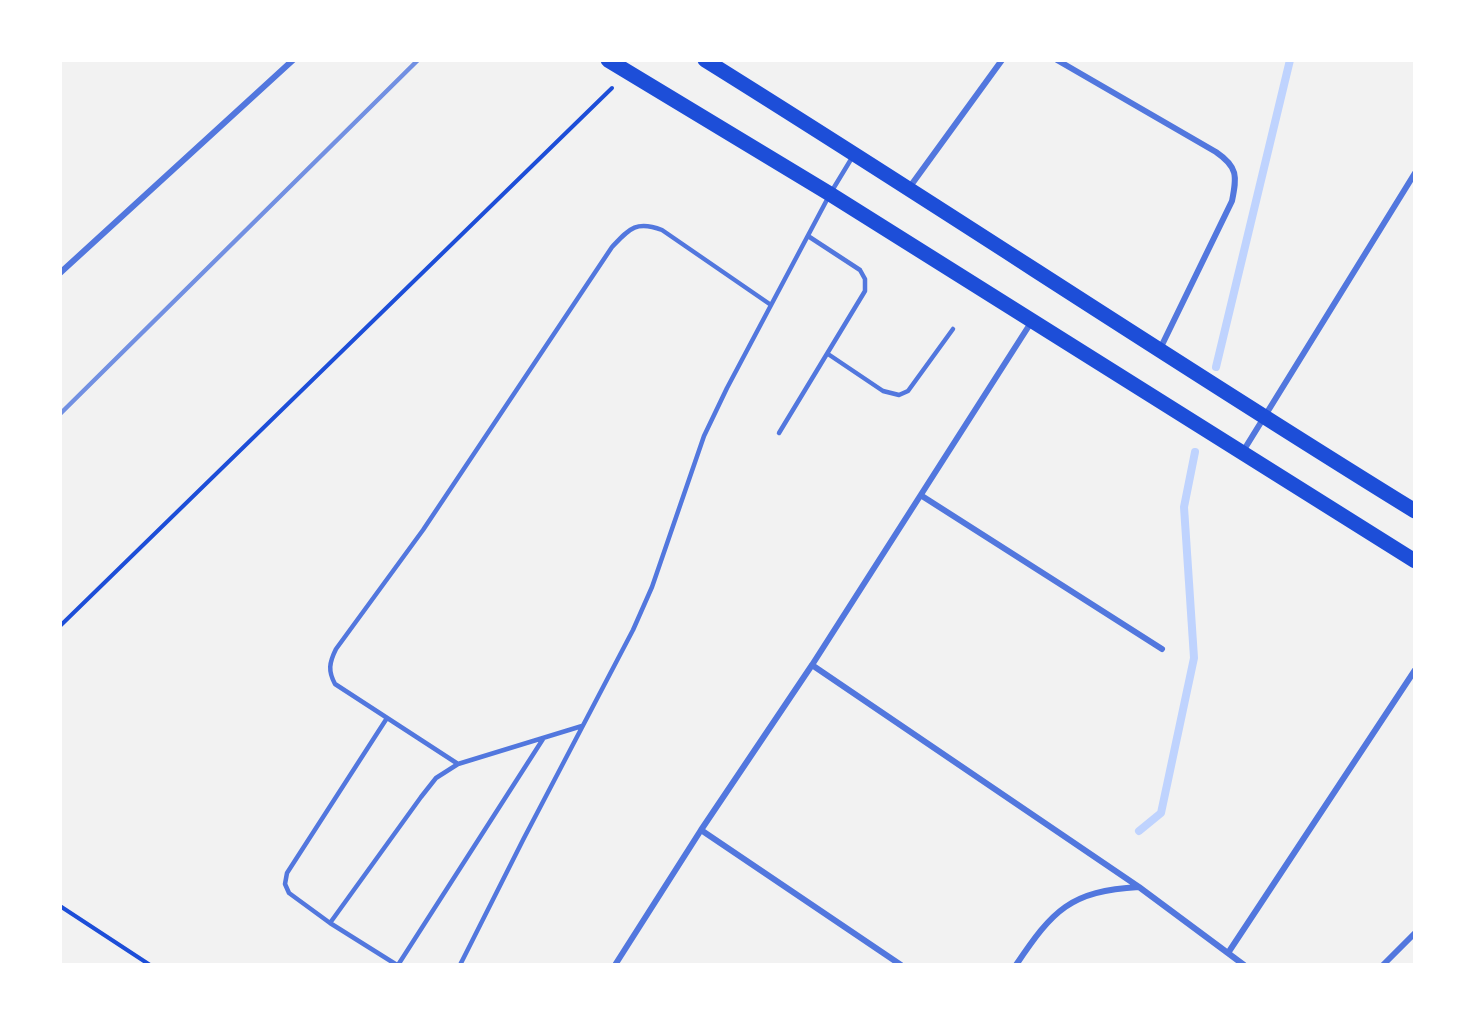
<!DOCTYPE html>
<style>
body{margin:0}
#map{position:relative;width:1475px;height:1025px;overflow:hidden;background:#f2f2f2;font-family:Jost,sans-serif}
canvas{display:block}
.frame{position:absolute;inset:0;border:62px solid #fff;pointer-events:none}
</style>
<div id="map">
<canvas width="1475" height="1025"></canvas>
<div class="frame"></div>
</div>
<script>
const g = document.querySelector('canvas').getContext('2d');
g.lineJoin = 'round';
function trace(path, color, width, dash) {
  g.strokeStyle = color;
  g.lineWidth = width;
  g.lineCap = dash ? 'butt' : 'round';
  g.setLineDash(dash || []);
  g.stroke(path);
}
trace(new Path2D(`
 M 1216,367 L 1290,60
 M 1139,831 L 1161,813 L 1194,658 L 1184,507 L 1195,452`), '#bfd3fe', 8);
trace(new Path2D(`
 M 60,626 L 612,88
 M 60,906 L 150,965`), '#1d4ed8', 4);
trace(new Path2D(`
 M 828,354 L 883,391 L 899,395 L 908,391 L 953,329
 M 779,433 L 865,291 L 865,279 L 860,270 L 808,236
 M 458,764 L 335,684 C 328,671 329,663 336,649 L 423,530 L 612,247 C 629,229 636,220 662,230 L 771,305
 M 330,923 L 289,893 L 285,884 L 287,873 L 387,718
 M 397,965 L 330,923 L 421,797 L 436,778 L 458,764 L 582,726
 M 398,965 L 543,739
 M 460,965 L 524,838 L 633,630 L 652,587 L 704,436 L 727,388 L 830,194 L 853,156`), '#5277de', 4.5);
trace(new Path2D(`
 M 1057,60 L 1216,152 C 1238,167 1237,176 1232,201 L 1160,349
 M 909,188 L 1002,60
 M 60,273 L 293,60
 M 1242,453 L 1415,173
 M 922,496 L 1162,649
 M 812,665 L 1139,887 L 1244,965
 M 701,830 L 901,965
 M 1228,953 L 1415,670
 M 615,965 L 701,830 L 812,665 L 1032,321
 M 1016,965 C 1053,910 1070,891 1139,887
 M 1383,965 L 1415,933`), '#5277de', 6);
trace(new Path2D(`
 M 608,60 L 830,194 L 1415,561
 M 705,60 C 943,208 1176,364 1415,511`), '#1d4ed8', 15);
trace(new Path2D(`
 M 60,414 L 418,60`), '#7290e2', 4.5);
</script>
